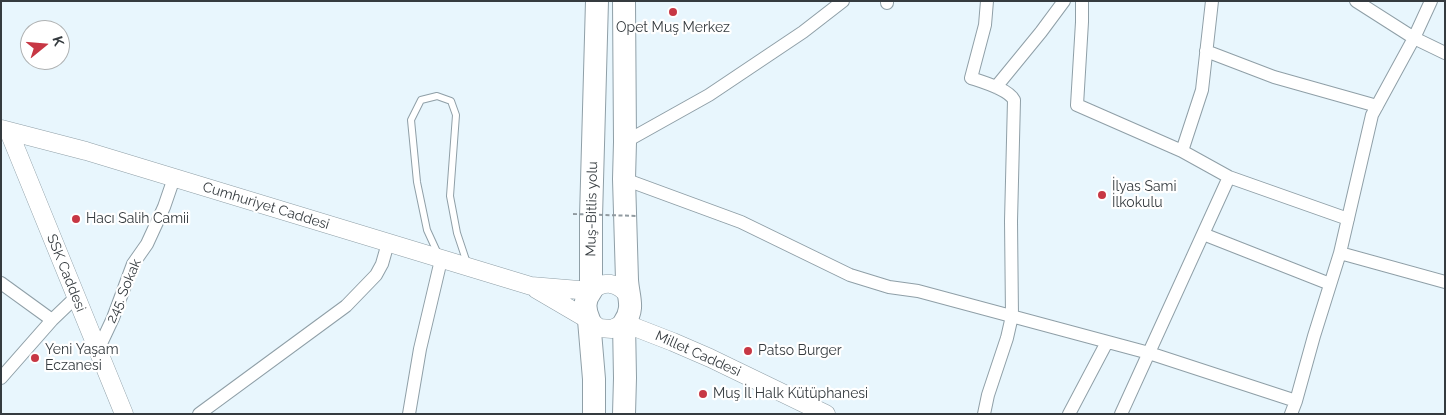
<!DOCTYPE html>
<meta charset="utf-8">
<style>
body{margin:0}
#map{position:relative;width:1446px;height:415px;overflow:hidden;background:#e8f6fd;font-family:Raleway,sans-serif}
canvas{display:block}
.frame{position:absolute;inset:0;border:2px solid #353b3f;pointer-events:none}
.north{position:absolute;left:20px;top:20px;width:50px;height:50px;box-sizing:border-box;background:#fff;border:1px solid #aeb1b2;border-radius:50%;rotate:73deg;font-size:14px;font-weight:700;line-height:20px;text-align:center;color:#353b3f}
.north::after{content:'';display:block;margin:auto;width:18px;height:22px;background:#c73744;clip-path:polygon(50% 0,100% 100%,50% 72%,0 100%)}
</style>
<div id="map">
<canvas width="1446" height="415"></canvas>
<div class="frame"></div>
<div class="north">K</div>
</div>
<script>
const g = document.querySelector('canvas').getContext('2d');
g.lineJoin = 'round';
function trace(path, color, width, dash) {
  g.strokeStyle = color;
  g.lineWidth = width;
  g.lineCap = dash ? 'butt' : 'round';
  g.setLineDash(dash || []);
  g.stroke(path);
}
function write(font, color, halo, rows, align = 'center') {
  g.font = font + ' Raleway,sans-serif';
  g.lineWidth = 4.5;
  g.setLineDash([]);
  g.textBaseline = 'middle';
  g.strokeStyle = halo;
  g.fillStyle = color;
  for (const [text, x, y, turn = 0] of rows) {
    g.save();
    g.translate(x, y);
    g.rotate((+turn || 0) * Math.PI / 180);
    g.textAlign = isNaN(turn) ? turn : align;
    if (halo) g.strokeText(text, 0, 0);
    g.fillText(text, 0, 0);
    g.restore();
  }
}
const lane = new Path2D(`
 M 438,254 L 427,230 L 417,182 L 411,120 L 421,100 L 437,96 L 451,101 L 456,115 L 450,196 L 457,233 L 467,263`);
const street = new Path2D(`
 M 887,1 L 887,3
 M 1082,1 L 1082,22 L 1077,105 L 1182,151 L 1229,177 L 1348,219
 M 1356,1 L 1414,38 L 1445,53
 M 1206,51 L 1274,77 L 1377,106
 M 996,87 L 1041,32 L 1064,1
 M 625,142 L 709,95 L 803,32 L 843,1
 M 1182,151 L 1202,90 L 1212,1
 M 624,179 L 741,222 L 850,275 L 889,287 L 918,291 L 1149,353 L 1296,401
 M 1203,234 L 1330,284
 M 1340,253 L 1445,282
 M 1,283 L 52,320
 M 98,350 L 113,318 L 133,264 L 147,244 L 164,207 L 174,178
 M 1,378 L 52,320 L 76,297
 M 199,414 L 346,306 L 376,275 L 382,264 L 388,243
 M 409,414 L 420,349 L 441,260
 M 984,414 L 988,395 L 1007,338 L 1012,316 L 1011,221 L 1014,100 C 1008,89 983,82 971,78 L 985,25 L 987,1
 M 1069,414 L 1107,342
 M 1121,414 L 1229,177
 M 1291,414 L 1296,401 L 1314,336 L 1340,253 L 1372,115 L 1414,38 L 1431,1`);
const secondary = new Path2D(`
 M 1,129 L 86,151 L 531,286 L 591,291 C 605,280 617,282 628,295
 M 9,132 L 124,414
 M 536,289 L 589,320 L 599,328 L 612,329 L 624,323 L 673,342 L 710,358 L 826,414`);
const highway = new Path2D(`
 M 594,414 L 594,379 L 589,320 C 584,309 584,300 591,291 L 591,217 L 597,1
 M 624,414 L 625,378 L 624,323 C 635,308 628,297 627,280 L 624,179 L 625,142 L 624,1`);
trace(lane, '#8f9fa7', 8);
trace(street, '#8f9fa7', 14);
trace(secondary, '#8f9fa7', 19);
trace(highway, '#8f9fa7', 24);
trace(lane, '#fff', 6);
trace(street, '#fff', 12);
trace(secondary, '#fff', 18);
trace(highway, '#fff', 22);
trace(new Path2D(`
 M 573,214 L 637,216`), '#909aa0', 2, [4, 2.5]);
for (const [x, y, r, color] of [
 [673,12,5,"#c73744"],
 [1102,195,5,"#c73744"],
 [76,219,5,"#c73744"],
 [748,351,5,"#c73744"],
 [35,358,5,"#c73744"],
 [703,394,5,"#c73744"]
]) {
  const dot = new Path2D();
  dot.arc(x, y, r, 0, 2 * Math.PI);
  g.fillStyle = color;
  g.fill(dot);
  trace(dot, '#fff', 2);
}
write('14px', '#353b3f', '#fff', [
 ["Opet Muş Merkez",673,28,"center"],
 ["İlyas Sami",1112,187],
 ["İlkokulu",1112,203],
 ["Hacı Salih Camii",86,219],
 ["Yeni Yaşam",45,350],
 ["Eczanesi",45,366],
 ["Patso Burger",758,351],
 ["Muş İl Halk Kütüphanesi",713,394]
], 'left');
write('14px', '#353b3f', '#fff', [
 ["Cumhuriyet Caddesi",266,206,17],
 ["Muş-Bitlis yolu",592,209,-89],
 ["SSK Caddesi",66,273,68],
 ["245. Sokak",124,291,-67],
 ["Millet Caddesi",698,354,24]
]);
</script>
